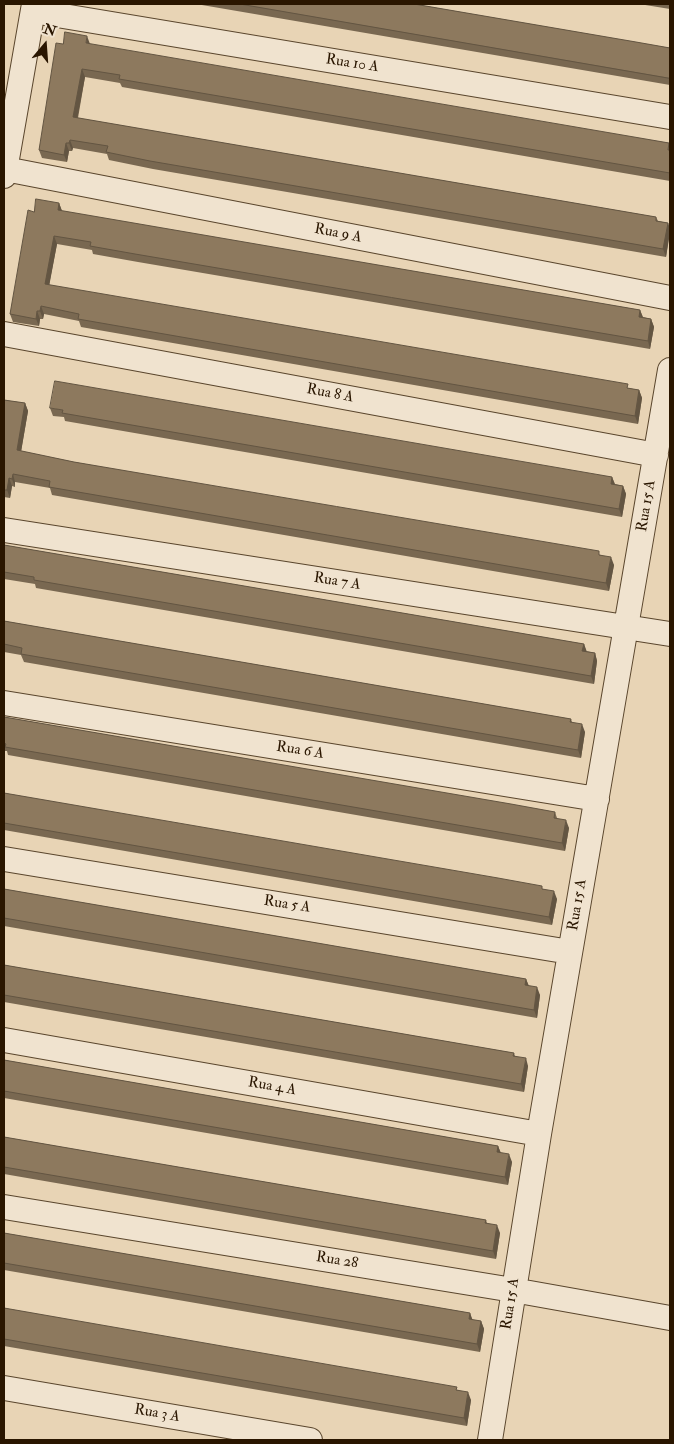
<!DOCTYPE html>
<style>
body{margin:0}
#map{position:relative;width:674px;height:1444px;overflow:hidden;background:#e8d4b5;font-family:"IM FELL Double Pica",serif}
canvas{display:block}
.frame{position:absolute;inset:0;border:5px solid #2a1600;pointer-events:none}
.north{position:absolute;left:20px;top:20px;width:50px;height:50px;-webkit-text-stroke:4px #f0e3cf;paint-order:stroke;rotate:18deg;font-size:14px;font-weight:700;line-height:20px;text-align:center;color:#2a1600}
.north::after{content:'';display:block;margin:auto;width:18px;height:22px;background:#2a1600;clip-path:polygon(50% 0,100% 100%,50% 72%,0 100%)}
</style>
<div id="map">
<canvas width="674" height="1444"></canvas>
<div class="frame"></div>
<div class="north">N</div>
</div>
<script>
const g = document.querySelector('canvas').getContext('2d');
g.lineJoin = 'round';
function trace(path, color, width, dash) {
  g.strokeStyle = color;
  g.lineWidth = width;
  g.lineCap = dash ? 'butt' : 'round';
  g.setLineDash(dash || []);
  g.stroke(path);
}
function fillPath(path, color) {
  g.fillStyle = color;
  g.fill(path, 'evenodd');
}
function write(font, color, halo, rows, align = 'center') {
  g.font = font + ' "IM FELL Double Pica",serif';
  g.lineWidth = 4;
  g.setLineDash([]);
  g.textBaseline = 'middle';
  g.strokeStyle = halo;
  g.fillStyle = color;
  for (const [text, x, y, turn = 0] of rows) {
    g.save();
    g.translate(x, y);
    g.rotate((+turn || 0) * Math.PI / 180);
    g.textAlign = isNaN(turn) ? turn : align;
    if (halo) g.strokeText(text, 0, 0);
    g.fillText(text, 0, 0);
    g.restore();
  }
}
const minor = new Path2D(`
 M 33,11 L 670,117
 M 5,169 L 670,298
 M 4,176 L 34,4
 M 4,334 L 656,455
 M 4,530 L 670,634
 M 4,703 L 597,799
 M 4,859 L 570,952
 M 4,1040 L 539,1134
 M 4,1207 L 513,1290 L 670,1318
 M 4,1388 L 310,1440
 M 490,1440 L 539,1134 L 670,370`);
trace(minor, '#5a462d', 26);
trace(minor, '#f0e3cf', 24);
fillPath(new Path2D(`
 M 196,4 L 414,4 L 670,48 L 670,85 Z
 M 639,4 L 670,4 L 670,9 Z
 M 63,44 L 669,143 L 670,147 L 670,181 L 122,87 L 120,83 L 85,77 L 78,118 L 656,217 L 658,221 L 668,223 L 670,229 L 666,257 L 153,169 L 109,160 L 107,154 L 73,148 L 72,151 L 69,151 L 67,162 L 42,158 L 39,150 Z
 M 59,203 L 62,211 L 640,310 L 643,317 L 651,319 L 654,327 L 650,349 L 138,262 L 93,254 L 92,250 L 57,244 L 49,285 L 639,390 L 642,398 L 638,424 L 81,327 L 79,321 L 44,314 L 43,319 L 40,319 L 39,326 L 13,322 L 10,314 L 34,212 Z
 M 4,400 L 25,403 L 28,411 L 21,451 L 74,462 L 601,555 L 614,565 L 609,591 L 52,495 L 50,488 L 15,482 L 15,487 L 12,486 L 10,498 L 4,497 Z
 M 50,408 L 612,477 L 615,484 L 623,486 L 626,494 L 622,517 L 65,421 L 64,417 L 53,416 Z
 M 4,545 L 584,644 L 586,651 L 595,653 L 597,661 L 594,684 L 36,588 L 35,584 L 4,579 Z
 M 4,621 L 571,719 L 572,722 L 585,732 L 581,758 L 24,662 L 21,655 L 4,652 Z
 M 4,717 L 555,812 L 557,818 L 569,828 L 565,851 L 8,755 L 7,751 L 4,751 Z
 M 4,793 L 543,889 L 557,899 L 552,925 L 4,830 Z
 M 4,889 L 526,979 L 529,986 L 540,995 L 537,1018 L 4,926 Z
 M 4,965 L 514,1053 L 515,1056 L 528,1066 L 524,1092 L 4,1002 Z
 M 4,1060 L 498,1146 L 501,1153 L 512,1162 L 508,1185 L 4,1098 Z
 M 4,1137 L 486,1220 L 487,1223 L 500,1233 L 496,1259 L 4,1174 Z
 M 4,1233 L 470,1313 L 472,1320 L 481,1321 L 484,1329 L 480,1352 L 4,1270 Z
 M 4,1308 L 458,1390 L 471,1400 L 467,1426 L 4,1346 Z`), '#796851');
fillPath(new Path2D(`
 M 87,36 L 90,44 L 86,43 Z
 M 82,69 L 85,77 L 76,125 L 73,117 Z
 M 70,140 L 73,148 L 72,151 L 69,143 Z
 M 66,143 L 69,151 L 67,162 L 64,155 Z
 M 59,203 L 62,211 L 58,210 Z
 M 668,223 L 670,229 L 670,233 L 666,257 L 663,249 Z
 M 54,236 L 57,244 L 48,292 L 45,284 Z
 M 41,306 L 44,314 L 43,319 L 40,311 Z
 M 640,310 L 643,318 L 639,317 Z
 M 37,311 L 40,319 L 39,326 L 36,319 Z
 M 651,319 L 654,327 L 650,349 L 648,341 Z
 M 639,390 L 642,398 L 638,424 L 635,416 Z
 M 25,403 L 28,411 L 20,458 L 17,450 Z
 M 13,474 L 15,482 L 15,487 L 12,479 Z
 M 612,477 L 615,485 L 611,484 Z
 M 9,478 L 12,486 L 10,498 L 7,490 Z
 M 623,486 L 626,494 L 622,517 L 619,509 Z
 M 611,557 L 614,565 L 609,591 L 606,583 Z
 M 584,644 L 587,652 L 582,651 Z
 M 595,653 L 597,661 L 594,684 L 591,676 Z
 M 582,724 L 585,732 L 581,758 L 578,750 Z
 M 566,820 L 569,828 L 565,851 L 562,843 Z
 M 554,891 L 557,899 L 552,925 L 549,917 Z
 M 526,979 L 529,987 L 525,985 Z
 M 537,987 L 540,995 L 537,1018 L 534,1010 Z
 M 526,1058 L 528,1066 L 524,1092 L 521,1084 Z
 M 498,1146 L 501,1154 L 497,1152 Z
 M 509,1154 L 512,1162 L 508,1185 L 505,1177 Z
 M 497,1225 L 500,1233 L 496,1259 L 493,1251 Z
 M 470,1313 L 473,1321 L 469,1319 Z
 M 481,1321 L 484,1329 L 480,1352 L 477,1344 Z
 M 468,1392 L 471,1400 L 467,1426 L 464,1418 Z`), '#635542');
const building = new Path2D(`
 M 240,4 L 414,4 L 636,42 L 670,48 L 670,78 Z
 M 65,32 L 87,36 L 86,43 L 669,143 L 668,150 L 670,150 L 670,173 L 119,79 L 120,75 L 82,69 L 73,117 L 656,217 L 656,221 L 668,223 L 663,249 L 150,161 L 106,152 L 108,146 L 70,140 L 69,143 L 66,143 L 64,155 L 39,150 L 56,43 L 63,44 Z
 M 36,199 L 59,203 L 58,210 L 640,310 L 639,317 L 651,319 L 648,341 L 135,254 L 90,246 L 91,242 L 54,236 L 45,284 L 628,384 L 627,388 L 639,390 L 635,416 L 78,319 L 79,314 L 41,306 L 40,311 L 37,311 L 36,319 L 10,314 L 28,210 L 34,212 Z
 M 55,381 L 612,477 L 611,484 L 623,486 L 619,509 L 62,413 L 63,410 L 50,408 Z
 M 4,400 L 25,403 L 17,450 L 74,462 L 599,551 L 599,555 L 611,557 L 606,583 L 49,487 L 50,481 L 13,474 L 12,479 L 9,478 L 7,490 L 4,490 Z
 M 4,545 L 584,644 L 582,651 L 595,653 L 591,676 L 34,580 L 34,577 L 4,572 Z
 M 4,621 L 571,719 L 570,722 L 582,724 L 578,750 L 21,654 L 22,648 L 4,644 Z
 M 4,717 L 511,804 L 555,812 L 554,818 L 566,820 L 562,843 L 5,747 L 6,744 L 4,743 Z
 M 4,793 L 498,878 L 542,886 L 542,889 L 554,891 L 549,917 L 4,823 Z
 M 4,889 L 526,979 L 525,985 L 537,987 L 534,1010 L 4,918 Z
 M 4,965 L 514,1053 L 513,1056 L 526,1058 L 521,1084 L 4,995 Z
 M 4,1060 L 498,1146 L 497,1152 L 509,1154 L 505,1177 L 4,1091 Z
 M 4,1137 L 486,1220 L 485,1223 L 497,1225 L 493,1251 L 4,1167 Z
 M 4,1233 L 470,1313 L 469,1319 L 481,1321 L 477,1344 L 4,1263 Z
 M 4,1308 L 457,1387 L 456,1390 L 468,1392 L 464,1418 L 4,1339 Z`);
fillPath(building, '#8d795e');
trace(building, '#635542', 1);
write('15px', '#2a1600', '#f0e3cf', [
 ["Rua 10 A",352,64,9],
 ["Rua 9 A",338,234,11],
 ["Rua 8 A",330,394,11],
 ["Rua 15 A",647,506,-80],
 ["Rua 7 A",337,582,9],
 ["Rua 6 A",300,751,9],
 ["Rua 5 A",287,905,9],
 ["Rua 15 A",578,905,-80],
 ["Rua 4 A",272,1087,10],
 ["Rua 28",337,1261,9],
 ["Rua 15 A",511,1304,-81],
 ["Rua 3 A",157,1414,10]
]);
</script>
